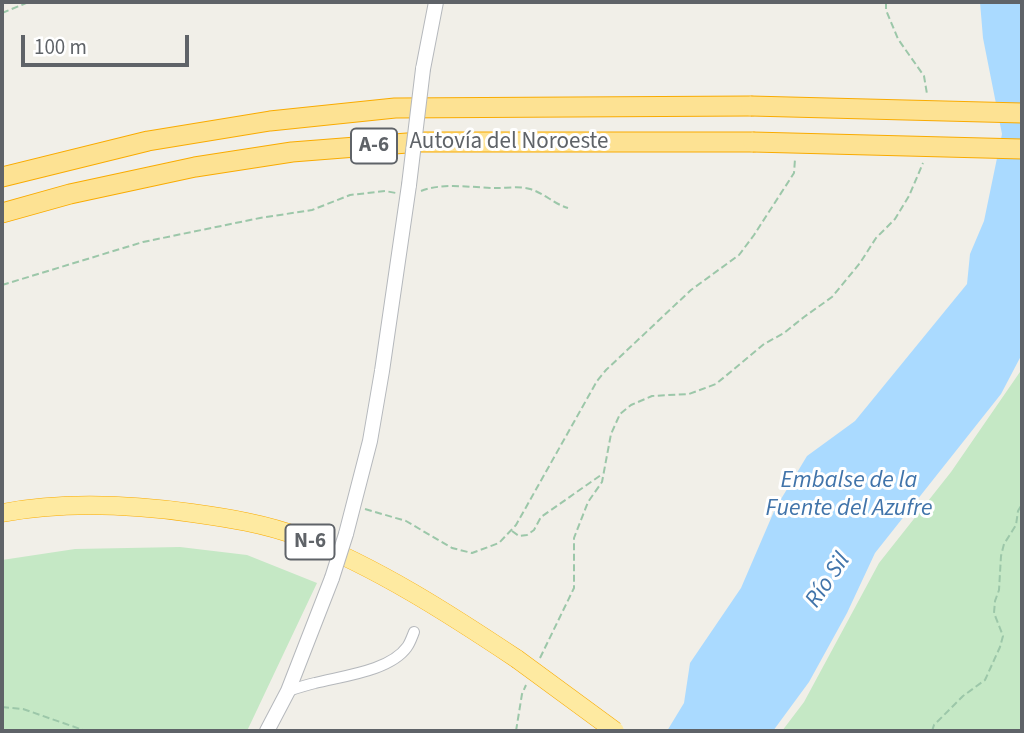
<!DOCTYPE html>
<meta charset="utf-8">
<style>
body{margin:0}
#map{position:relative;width:1024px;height:733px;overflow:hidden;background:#f1efe8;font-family:"Source Sans 3",sans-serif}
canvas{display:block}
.frame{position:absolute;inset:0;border:4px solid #5f6368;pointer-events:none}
.scale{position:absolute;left:21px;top:35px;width:168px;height:32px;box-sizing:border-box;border:4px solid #5f6368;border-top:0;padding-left:9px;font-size:21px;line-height:24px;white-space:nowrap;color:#5f6368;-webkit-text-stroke:5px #fff;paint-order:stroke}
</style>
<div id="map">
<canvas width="1024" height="733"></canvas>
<div class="frame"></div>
<div class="scale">100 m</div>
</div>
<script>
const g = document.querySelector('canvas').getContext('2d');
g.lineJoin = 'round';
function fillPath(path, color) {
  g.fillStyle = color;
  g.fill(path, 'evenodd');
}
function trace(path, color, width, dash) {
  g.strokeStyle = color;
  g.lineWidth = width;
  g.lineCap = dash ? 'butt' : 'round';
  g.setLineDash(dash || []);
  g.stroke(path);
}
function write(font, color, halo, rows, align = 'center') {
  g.font = font + ' "Source Sans 3",sans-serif';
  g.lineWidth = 6;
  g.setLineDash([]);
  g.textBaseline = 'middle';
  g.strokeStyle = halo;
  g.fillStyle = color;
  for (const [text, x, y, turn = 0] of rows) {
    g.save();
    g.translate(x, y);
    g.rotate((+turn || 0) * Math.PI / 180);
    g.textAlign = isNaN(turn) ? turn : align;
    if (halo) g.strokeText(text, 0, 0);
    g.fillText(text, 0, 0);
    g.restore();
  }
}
fillPath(new Path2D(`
 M 1022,369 L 1022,731 L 782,731 L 804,702 L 879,563 L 951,472 Z
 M 180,547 L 247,555 L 317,583 L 247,731 L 2,731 L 2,560 L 75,549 Z`), '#c5e8c5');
fillPath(new Path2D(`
 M 980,2 L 1022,2 L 1022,354 L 1001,394 L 875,553 L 847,613 L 809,682 L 773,731 L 667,731 L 684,703 L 690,663 L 741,588 L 775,509 L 807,456 L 855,421 L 967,284 L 970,254 L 984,221 L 1002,134 L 983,38 Z`), '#aadaff');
const minor = new Path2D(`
 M 288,691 C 297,688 306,685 315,683 C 342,676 390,671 407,647 C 410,643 412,637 414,632`);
const tertiary = new Path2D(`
 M 423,69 L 436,2
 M 346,534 L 370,441 L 382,371 L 409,185
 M 267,731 L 288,691 L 332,578`);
const trunk = new Path2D(`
 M 2,513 C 65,501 128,504 192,513 C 228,518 266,524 300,537 C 378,568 448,613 517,659`);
const motorway = new Path2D(`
 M 2,177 L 148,141 L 270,121 L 395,108 L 751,106
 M 2,213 L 70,194 L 195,167 L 292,152 L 420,142 L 753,142`);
trace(minor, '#b5b8bc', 12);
trace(tertiary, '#b5b8bc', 16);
trace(trunk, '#f9ab00', 19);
trace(motorway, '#f9ab00', 21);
trace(new Path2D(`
 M 886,2 L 886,10 L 898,39 L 924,76 L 927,94
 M 2,13 L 29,2
 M 421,191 C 444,182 473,188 497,188 C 507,188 520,186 530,189 C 544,193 554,204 568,208
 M 2,285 L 143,242 L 260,218 L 312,210 L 350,195 L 385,191 L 396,193
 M 365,509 L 406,521 L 452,548 L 472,553 L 499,543 L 516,525 L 597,381 L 606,370 L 691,290 L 739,255 L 754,235 L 794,173 L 795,159
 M 512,531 L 519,536 L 527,535 L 534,530 L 541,517 L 601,475
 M 540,658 L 574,588 L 574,538 L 588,502 L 602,482 L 611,434 L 620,414 L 631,405 L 652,396 L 689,394 L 716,384 L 764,344 L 784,333 L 804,317 L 832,297 L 860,263 L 876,238 L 895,219 L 909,196 L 923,163
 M 2,707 L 23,709 L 86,731
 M 516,731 L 522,694 L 526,685
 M 932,731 L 934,725 L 963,696 L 985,680 L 1000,647 L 1003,636 L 994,613 L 995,601 L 999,590 L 1001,556 L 1004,544 L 1016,525 L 1018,511 L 1022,504`), '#9cc7a9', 2, [7, 3.5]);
trace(minor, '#fff', 10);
trace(tertiary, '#fff', 14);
trace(trunk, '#feeaa1', 18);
trace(motorway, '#fde293', 19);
const tertiaryBridge = new Path2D(`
 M 409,185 L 423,69
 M 332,578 L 346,534`);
const trunkBridge = new Path2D(`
 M 517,659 L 615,731`);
const motorwayBridge = new Path2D(`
 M 751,106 L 1022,113
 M 753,142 L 1022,149`);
trace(tertiaryBridge, '#b5b8bc', 16, []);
trace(trunkBridge, '#f9ab00', 19, []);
trace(motorwayBridge, '#f9ab00', 21, []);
trace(tertiaryBridge, '#fff', 14);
trace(trunkBridge, '#feeaa1', 18);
trace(motorwayBridge, '#fde293', 19);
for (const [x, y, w] of [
 [374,146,46],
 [310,542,49]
]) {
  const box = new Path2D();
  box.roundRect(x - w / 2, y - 17.5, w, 35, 5);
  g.fillStyle = '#fff';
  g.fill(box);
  trace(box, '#5f6368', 2);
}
write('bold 21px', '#5f6368', null, [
 ["A-6",374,146],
 ["N-6",310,542]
]);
write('23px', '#5f6368', '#fff', [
 ["Autovía del Noroeste",509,143]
]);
write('italic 24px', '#4174aa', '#fff', [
 ["Embalse de la",849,482],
 ["Fuente del Azufre",849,510],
 ["Río Sil",829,581,-56]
]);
</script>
